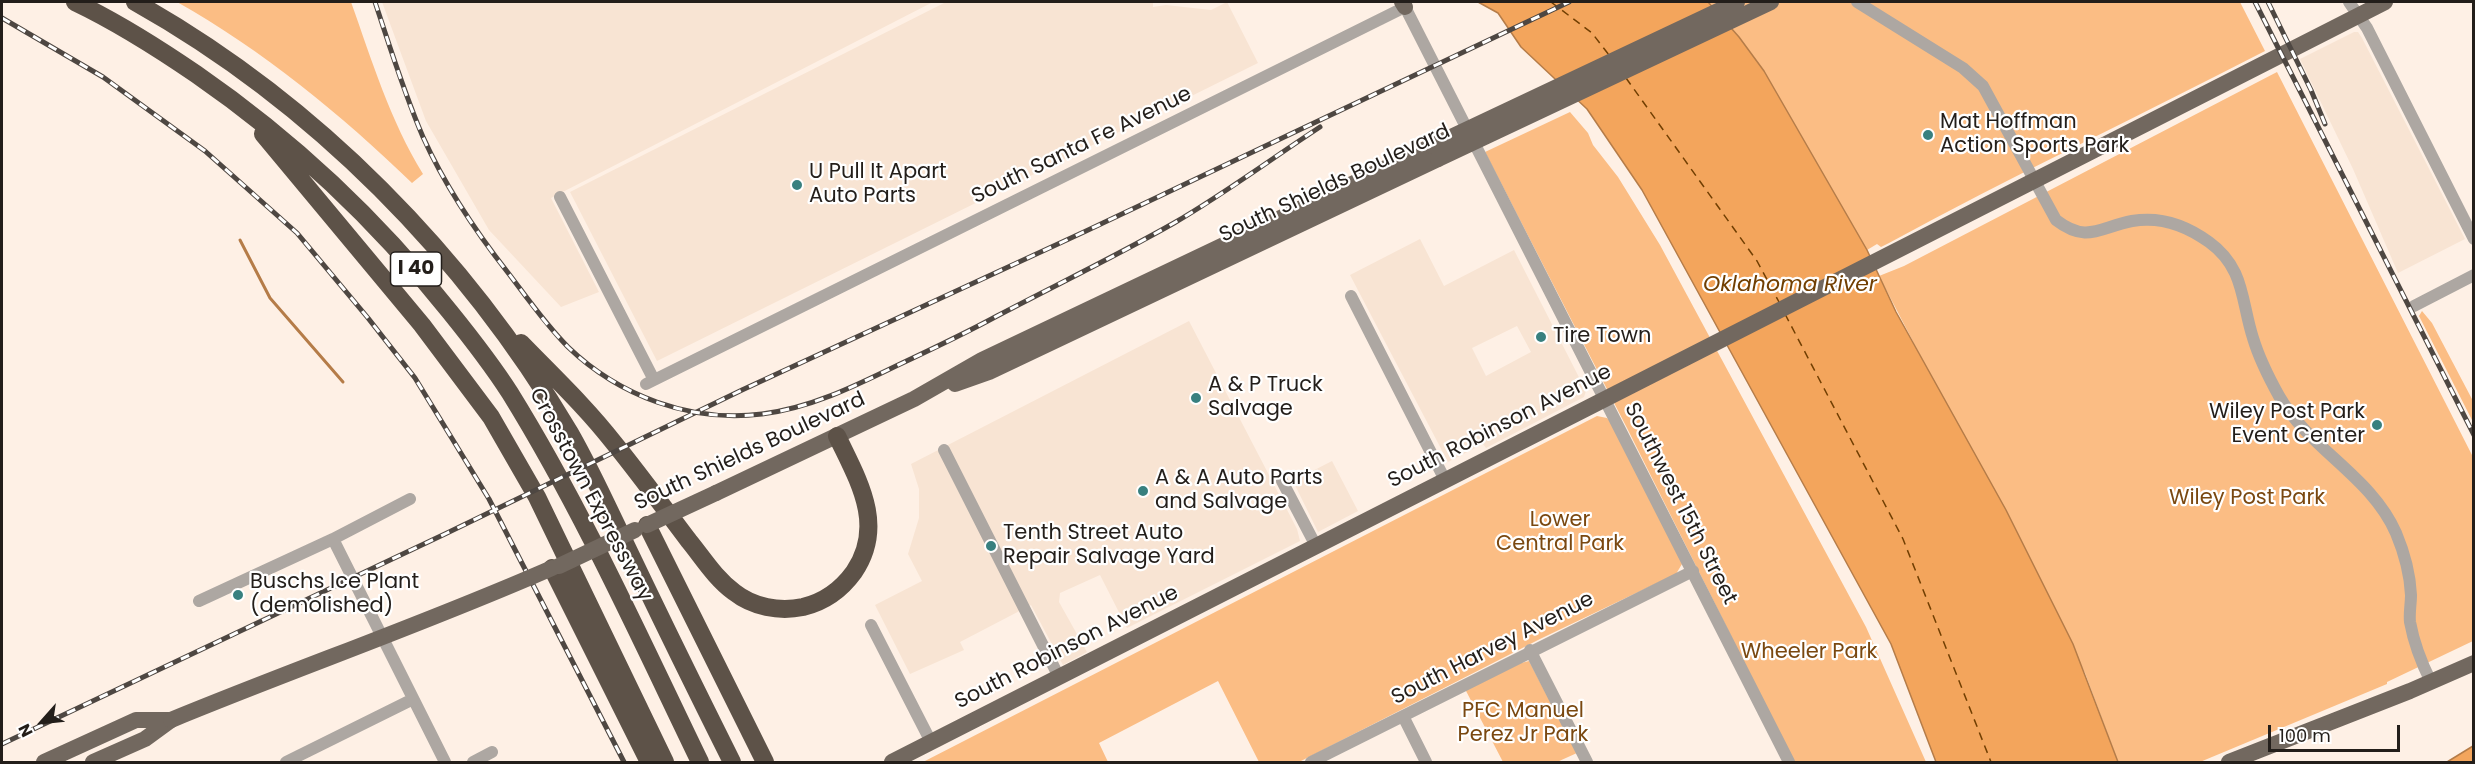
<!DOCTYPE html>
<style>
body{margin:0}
#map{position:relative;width:2475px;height:764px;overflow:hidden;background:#fef0e5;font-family:Poppins,sans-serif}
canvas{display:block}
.frame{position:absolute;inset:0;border:3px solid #231e1a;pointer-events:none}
.north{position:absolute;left:12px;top:692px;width:60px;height:60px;-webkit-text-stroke:4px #fff;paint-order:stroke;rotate:243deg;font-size:16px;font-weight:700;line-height:24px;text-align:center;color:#231e1a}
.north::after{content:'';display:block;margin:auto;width:21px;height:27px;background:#231e1a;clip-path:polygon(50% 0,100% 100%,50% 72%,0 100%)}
.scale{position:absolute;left:2268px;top:725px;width:132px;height:27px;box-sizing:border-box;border:3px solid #231e1a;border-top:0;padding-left:8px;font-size:18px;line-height:21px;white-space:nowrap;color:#231e1a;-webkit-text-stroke:4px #fff;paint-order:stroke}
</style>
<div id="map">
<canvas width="2475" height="764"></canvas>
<div class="frame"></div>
<div class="north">N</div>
<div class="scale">100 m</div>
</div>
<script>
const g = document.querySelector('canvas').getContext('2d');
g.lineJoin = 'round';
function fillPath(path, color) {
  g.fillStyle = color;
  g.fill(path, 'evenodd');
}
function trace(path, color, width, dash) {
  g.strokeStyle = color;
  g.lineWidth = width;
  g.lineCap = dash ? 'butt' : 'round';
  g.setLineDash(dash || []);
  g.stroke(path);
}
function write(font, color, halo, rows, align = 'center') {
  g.font = font + ' Poppins,sans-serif';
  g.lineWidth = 4.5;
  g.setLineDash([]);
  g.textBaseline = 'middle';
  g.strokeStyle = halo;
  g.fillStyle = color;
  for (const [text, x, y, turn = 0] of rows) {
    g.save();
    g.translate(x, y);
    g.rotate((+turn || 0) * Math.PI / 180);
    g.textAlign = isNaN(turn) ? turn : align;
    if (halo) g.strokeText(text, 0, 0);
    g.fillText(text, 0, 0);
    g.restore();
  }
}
fillPath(new Path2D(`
 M 382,2 L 933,2 L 551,198 L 599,292 L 561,307 L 489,230 L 426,121 Z
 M 946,2 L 1153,2 L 1153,7 L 1166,5 L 1211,10 L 1227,2 L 1258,63 L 657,361 L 570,192 Z
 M 2354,32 L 2358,32 L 2362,38 L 2465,239 L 2398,273 L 2353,169 L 2300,59 Z
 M 1420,239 L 1444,286 L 1514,250 L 1586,391 L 1584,397 L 1486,448 L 1483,444 L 1448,462 L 1350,275 ZM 1517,326 L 1531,352 L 1486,376 L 1472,348 Z
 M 1189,321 L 1297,529 L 1300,541 L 1127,628 L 1100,575 L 1060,593 L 1059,602 L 1087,652 L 1063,665 L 1031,605 L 960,642 L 964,650 L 910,674 L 875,605 L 922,581 L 908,554 L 919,518 L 919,489 L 911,464 Z
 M 1332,461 L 1358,511 L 1318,532 L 1293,481 Z`), '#f8e4d3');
fillPath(new Path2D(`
 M 177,2 L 351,2 C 372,61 390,120 423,174 L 412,183 C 343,116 261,49 177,2 Z
 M 1708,2 L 2240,2 L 2265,51 C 2140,116 2013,175 1889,243 L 1881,247 L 1877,244 L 1867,250 L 1764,71 L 1739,37 Z
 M 2277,72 L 2473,457 L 2473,641 L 2387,682 L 2387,684 L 2200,762 L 2118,762 L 2085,673 L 1879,276 L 1904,266 Z
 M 1570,112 L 1588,133 L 1593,145 L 1618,177 L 1660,245 L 1866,627 L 1926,762 L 1794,762 L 1627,428 L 1485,152 Z
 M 2422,311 L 2432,323 L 2473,401 L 2473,422 L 2419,316 Z
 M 1597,416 L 1607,418 L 1610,421 L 1681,560 L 1682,564 L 1676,574 L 1540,639 L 1299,762 L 1259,762 L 1218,681 L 1099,743 L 1108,762 L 923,762 Z
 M 1529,661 L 1577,753 L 1557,762 L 1503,762 L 1465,689 L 1513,665 Z`), '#fbbd84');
const water = new Path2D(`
 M 1478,2 L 1708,2 L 1739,37 L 1764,71 L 1867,250 L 1896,312 L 2006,510 L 2073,644 L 2118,762 L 1936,762 L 1891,644 L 1642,190 L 1587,109 L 1521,47 L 1498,13 Z
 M 2473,746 L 2473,762 L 2447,762 Z`);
fillPath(water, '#f3a55c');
trace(water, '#b57c48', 1.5);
trace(new Path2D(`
 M 240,240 L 270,298 L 343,382`), '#b57c48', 3);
trace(new Path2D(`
 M 1551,2 L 1592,33 L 1609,55
 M 1626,78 L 1757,261 L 1779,302
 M 1785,314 L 1903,539 L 1991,762`), '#713f02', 1.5, [8, 6]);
trace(new Path2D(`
 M 1857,2 L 1963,68 L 1983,86 L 2056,220 C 2087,244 2100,227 2132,221 C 2160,216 2187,226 2209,242 C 2245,268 2241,301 2253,338 C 2259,358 2269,378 2279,396 C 2310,450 2371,476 2396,533 C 2404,552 2410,574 2411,595 C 2411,604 2409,613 2410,622 C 2414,644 2421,662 2431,682
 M 2349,2 L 2367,28 L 2474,239
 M 560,197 L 654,380
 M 1351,296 L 1445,480
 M 2414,306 L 2474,275
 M 646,384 L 1405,7 L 1789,762
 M 944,450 L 1059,677
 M 1282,481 L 1316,546
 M 333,539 L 445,762
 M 199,601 L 333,539 L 410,499
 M 871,625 L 931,742
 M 1530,650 L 1587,762
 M 1403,716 L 1426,762
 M 286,762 L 413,699
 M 473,762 L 492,752
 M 1311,762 L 1693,571`), '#ada7a2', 12);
trace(new Path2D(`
 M 1402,2 L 1405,7
 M 955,384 L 989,372 L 1438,159
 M 716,493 L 914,399 L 982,360 L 1432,146
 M 44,762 L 136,720 L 171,720
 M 93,762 L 145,739 L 171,720
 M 892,762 L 2385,2
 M 2229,762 L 2410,691 L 2474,663`), '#72685f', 16);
trace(new Path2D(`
 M 75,2 C 117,22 158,48 196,74 C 293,141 377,220 450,312 C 471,338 492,365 510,393 C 583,511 640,638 700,762
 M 135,2 C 315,103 465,256 570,433 C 594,475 613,519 634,562 C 666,629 699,696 732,762
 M 263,134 L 422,325 L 491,417 L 537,497 L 665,762
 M 521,343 C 553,376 586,407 614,443 C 640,475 664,508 689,541 C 703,558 715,578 734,592 C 753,607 779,612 803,607 C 824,602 841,590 854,572 C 886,525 858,480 837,436
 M 647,525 L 765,762
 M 552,568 L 649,762`), '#5d5248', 18);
const rail = new Path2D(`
 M 375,2 C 390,47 404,93 423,137 C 445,186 476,232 509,274 C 528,299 546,325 568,347 C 619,396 691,423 762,414 C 810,408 853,387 896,366 C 930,350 964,334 997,316 C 1056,285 1116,256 1174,223 C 1224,194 1271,159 1320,127
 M 2255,2 L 2474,435
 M 2268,2 L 2311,90 L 2325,124
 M 2,18 L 103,77 L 205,151 L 297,233 L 368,318 L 415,378 L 489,499 L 624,762
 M 2,744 L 447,533 L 742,390 L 1086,231 L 1569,2`);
trace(rail, '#4e4742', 5);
trace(rail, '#fff', 3, [9]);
trace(new Path2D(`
 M 1432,146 L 1737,2
 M 1438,159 L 1771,2
 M 647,525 L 716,493
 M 559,566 L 635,530
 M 171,720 C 297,668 427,623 552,568`), '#72685f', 16);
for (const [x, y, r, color] of [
 [1928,135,6,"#38807f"],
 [797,185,6,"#38807f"],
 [1541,337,6,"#38807f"],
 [1196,398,6,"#38807f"],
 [2377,425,6,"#38807f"],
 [1143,491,6,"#38807f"],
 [991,546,6,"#38807f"],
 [238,595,6,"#38807f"]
]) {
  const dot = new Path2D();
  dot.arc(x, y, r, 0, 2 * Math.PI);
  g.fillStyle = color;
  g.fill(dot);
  trace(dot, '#fff', 2);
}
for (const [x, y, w] of [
 [416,269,51]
]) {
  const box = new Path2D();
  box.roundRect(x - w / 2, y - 17, w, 34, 4.5);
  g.fillStyle = '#fff';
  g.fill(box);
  trace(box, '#231e1a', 1.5);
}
write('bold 20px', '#231e1a', null, [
 ["I 40",416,269]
]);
write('21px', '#231e1a', '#fff', [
 ["Mat Hoffman",1940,123],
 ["Action Sports Park",1940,147],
 ["U Pull It Apart",809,173],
 ["Auto Parts",809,197],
 ["Tire Town",1553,337],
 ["A & P Truck",1208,386],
 ["Salvage",1208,410],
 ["Wiley Post Park",2365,413,"right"],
 ["Event Center",2365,437,"right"],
 ["A & A Auto Parts",1155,479],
 ["and Salvage",1155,503],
 ["Tenth Street Auto",1003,534],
 ["Repair Salvage Yard",1003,558],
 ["Buschs Ice Plant",250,583],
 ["(demolished)",250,607]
], 'left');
write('21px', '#231e1a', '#fff', [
 ["South Santa Fe Avenue",1082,146,-26],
 ["South Shields Boulevard",1335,184,-25],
 ["South Robinson Avenue",1500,427,-27],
 ["South Shields Boulevard",750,452,-25],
 ["Crosstown Expressway",590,495,62],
 ["Southwest 15th Street",1680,504,63],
 ["South Robinson Avenue",1067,648,-27],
 ["South Harvey Avenue",1493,649,-27]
]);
write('21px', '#7a4810', '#fff', [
 ["Wiley Post Park",2247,499],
 ["Lower",1560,521],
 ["Central Park",1560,545],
 ["Wheeler Park",1809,653],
 ["PFC Manuel",1523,712],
 ["Perez Jr Park",1523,736]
]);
write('italic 22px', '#713f02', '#fff', [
 ["Oklahoma River",1790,285]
]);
</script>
